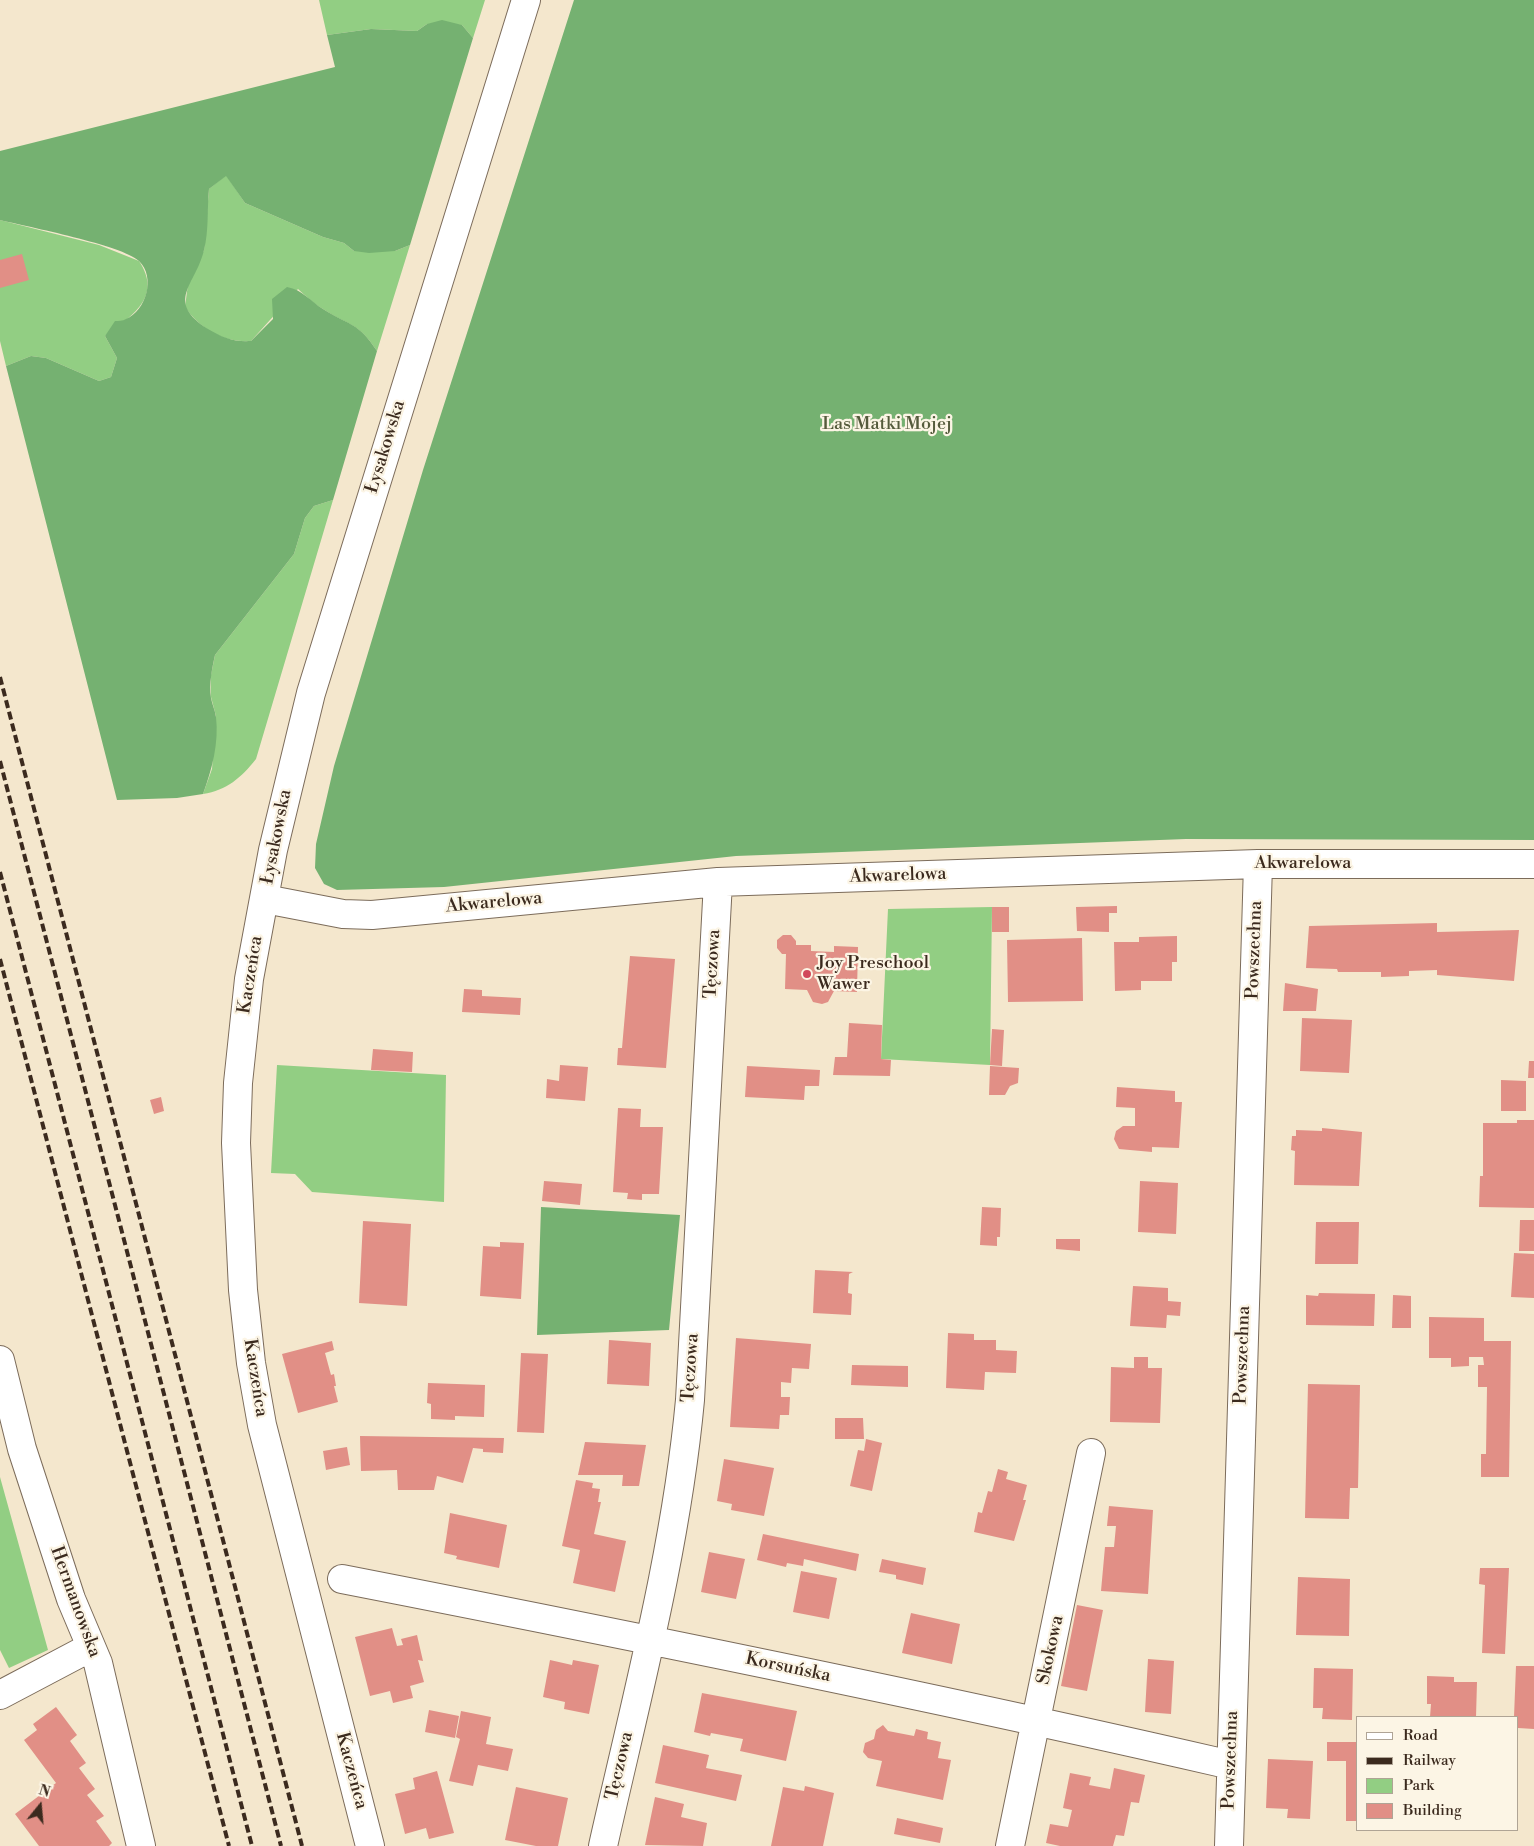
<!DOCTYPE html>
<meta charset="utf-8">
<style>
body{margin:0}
#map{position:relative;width:1534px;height:1846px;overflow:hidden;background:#f4e7cd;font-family:"Libre Bodoni",serif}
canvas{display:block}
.legend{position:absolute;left:1356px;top:1716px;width:162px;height:115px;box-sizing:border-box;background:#fcf5e5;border:1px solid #afa495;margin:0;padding:6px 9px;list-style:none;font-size:15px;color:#3b2a1e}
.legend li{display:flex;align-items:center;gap:10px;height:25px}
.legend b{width:25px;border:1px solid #afa495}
.north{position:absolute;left:15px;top:1781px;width:50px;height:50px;-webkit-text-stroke:4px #fcf5e5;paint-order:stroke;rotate:17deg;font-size:14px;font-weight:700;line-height:20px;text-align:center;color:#3b2a1e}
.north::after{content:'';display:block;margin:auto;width:18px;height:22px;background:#3b2a1e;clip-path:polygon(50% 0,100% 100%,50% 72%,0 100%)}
</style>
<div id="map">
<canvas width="1534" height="1846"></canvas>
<ul class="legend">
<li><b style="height:6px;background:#fff"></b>Road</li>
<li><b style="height:6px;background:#3b2a1e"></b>Railway</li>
<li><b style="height:14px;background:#92ce83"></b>Park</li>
<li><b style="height:14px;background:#e18f86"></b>Building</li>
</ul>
<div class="north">N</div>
</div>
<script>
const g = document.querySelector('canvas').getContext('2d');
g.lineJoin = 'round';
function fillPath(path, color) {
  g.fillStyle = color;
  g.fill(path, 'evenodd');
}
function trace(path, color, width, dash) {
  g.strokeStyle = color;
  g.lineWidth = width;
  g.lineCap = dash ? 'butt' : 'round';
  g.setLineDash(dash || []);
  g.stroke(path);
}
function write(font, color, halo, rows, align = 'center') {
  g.font = font + ' "Libre Bodoni",serif';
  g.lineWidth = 4.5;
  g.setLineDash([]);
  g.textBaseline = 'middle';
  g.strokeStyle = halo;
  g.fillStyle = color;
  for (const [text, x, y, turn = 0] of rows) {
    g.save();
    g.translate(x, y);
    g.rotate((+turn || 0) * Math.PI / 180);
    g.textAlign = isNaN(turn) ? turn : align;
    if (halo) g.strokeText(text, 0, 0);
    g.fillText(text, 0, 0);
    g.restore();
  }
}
fillPath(new Path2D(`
 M 319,0 L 485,0 L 473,38 L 462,25 L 427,24 L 417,31 L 371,29 L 327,35 Z
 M 226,175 L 245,203 L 323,237 L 344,243 L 354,251 L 395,251 L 410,245 L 377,351 C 358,322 349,326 323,309 C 314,304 306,296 298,289 L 251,341 C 224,343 200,329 185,307 L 188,284 L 204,250 L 209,189 Z
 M 0,220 L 99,245 L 139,261 C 163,297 132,316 105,336 L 117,358 L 111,377 L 99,381 L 46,358 L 31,356 L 6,366 L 0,341 Z
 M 333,500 L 256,759 C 241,778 227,790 203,794 L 212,769 L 216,716 L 211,697 L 211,675 L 215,655 L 294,554 L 305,518 L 314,506 Z
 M 992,907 L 990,1065 L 881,1059 L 888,909 Z
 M 277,1065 L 446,1075 L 444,1202 L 312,1192 L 295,1174 L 271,1173 Z
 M 0,1477 L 48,1650 L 9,1668 L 0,1650 Z`), '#92ce83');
fillPath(new Path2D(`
 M 574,0 L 1534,0 L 1534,840 L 1186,839 L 736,856 L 444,887 L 337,890 L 324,884 L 315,868 L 316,844 L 334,766 L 423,470 Z
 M 442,20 L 462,25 L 473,38 L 410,245 L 395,251 L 369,253 L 354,251 L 344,243 L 323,237 L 245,203 L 226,176 L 209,189 C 207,209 209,231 204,250 C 196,285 164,301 208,329 C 223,338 234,342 251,341 L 273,319 L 272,299 L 287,287 C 303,290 310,301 323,309 C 350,326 358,322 377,351 L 333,500 L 314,506 L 305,518 L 294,554 L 215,655 C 212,669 209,683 211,698 C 212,704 215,710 216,717 C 219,743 212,769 203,794 L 177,798 L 117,800 L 6,366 L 31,356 L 46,358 L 99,381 L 111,377 L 117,358 L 105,336 L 115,321 C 118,321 123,321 126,319 C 146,311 156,277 139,261 C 122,245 28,227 0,220 L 0,151 L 335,67 L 327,35 L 371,29 L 417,31 L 427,24 Z
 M 541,1207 L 680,1215 L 669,1330 L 537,1335 Z`), '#75b171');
fillPath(new Path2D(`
 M 22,254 L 29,280 L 0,288 L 0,260 Z
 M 1117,906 L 1117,913 L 1109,913 L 1109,932 L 1077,931 L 1076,907 Z
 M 992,907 L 1009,907 L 1009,932 L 992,932 Z
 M 1437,923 L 1437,932 L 1519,930 L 1514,981 L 1437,975 L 1437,970 L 1409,971 L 1409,976 L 1381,977 L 1381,972 L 1338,972 L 1337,969 L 1306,968 L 1309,926 Z
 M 783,935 L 791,935 L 796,941 L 796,945 L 811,945 L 811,951 L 834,952 L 834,946 L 858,947 L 857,992 L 834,991 L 828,1002 L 822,1004 L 813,1002 L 807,990 L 785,989 L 786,954 L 782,954 L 777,948 L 777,940 Z
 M 1177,936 L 1177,962 L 1172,962 L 1172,981 L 1141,981 L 1141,990 L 1115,991 L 1114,942 L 1139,942 L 1139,937 Z
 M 1082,938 L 1083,1001 L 1008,1002 L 1007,940 Z
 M 630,956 L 675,959 L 666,1068 L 617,1065 L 618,1048 L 622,1048 Z
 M 1285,983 L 1318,989 L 1316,1011 L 1283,1011 Z
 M 464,989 L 482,990 L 482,996 L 521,998 L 520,1015 L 462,1012 Z
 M 1302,1018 L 1352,1020 L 1349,1073 L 1300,1071 Z
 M 849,1023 L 882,1025 L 881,1059 L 891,1060 L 890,1076 L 833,1075 L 835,1057 L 847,1057 Z
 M 992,1029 L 1004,1030 L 1002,1066 L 990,1065 Z
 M 373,1049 L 413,1052 L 412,1072 L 371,1070 Z
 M 1529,1061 L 1534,1061 L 1534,1078 L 1528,1078 Z
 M 560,1065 L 588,1067 L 585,1101 L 546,1098 L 547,1079 L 559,1081 Z
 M 747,1066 L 820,1070 L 819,1086 L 805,1086 L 804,1100 L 745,1097 Z
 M 990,1066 L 1019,1068 L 1018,1083 L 1010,1086 L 1005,1095 L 989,1095 Z
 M 1501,1080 L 1526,1081 L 1526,1111 L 1501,1111 Z
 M 1117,1087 L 1175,1091 L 1175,1102 L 1182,1102 L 1179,1148 L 1152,1147 L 1152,1152 L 1119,1149 L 1114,1139 L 1116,1131 L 1123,1126 L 1135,1126 L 1135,1108 L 1116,1107 Z
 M 161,1097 L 164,1111 L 154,1114 L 150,1100 Z
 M 618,1108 L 641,1109 L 640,1127 L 663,1127 L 659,1194 L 642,1194 L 642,1200 L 627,1199 L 628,1193 L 613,1192 Z
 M 1517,1120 L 1534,1120 L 1534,1208 L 1479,1207 L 1480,1176 L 1483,1176 L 1483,1123 L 1517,1123 Z
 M 1322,1128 L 1362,1132 L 1359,1186 L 1294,1185 L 1295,1151 L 1291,1150 L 1292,1136 L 1296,1136 L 1296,1130 L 1322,1131 Z
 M 544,1181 L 582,1184 L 580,1205 L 542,1201 Z
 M 1140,1181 L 1178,1183 L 1176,1234 L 1138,1232 Z
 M 982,1207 L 1001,1208 L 1000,1237 L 997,1237 L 997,1246 L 980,1245 Z
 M 1520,1220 L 1534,1220 L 1534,1251 L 1519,1251 Z
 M 363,1221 L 411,1224 L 407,1306 L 359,1303 Z
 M 1316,1222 L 1359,1222 L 1358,1264 L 1315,1264 Z
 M 1056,1239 L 1080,1239 L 1080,1251 L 1056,1249 Z
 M 500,1242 L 524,1243 L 521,1299 L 480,1296 L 483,1246 L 500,1247 Z
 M 1514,1253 L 1534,1254 L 1534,1298 L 1511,1297 Z
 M 815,1270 L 853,1272 L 849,1274 L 848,1293 L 852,1294 L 851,1315 L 813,1313 Z
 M 1133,1286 L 1168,1288 L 1168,1301 L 1181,1302 L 1180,1316 L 1167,1315 L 1166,1328 L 1130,1326 Z
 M 1319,1293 L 1375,1294 L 1374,1326 L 1306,1325 L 1306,1295 L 1318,1296 Z
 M 1393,1295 L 1411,1296 L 1411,1328 L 1392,1328 Z
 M 1429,1317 L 1484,1318 L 1484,1341 L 1511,1341 L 1509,1477 L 1481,1477 L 1481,1454 L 1486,1454 L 1487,1387 L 1478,1387 L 1478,1365 L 1484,1365 L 1483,1357 L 1469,1357 L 1469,1366 L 1451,1367 L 1451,1358 L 1429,1358 Z
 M 948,1333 L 974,1334 L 974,1340 L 996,1340 L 996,1350 L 1017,1351 L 1016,1373 L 985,1372 L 984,1390 L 946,1388 Z
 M 736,1338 L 811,1344 L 809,1369 L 792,1368 L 791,1383 L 781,1382 L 781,1397 L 790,1397 L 789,1415 L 780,1415 L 779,1429 L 730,1427 Z
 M 609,1340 L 651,1343 L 649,1386 L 607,1384 Z
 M 332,1341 L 334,1350 L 325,1353 L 331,1375 L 334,1374 L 336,1386 L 334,1386 L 338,1402 L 298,1413 L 282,1354 Z
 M 521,1353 L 548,1354 L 544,1433 L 517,1432 Z
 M 1134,1357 L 1148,1357 L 1148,1368 L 1162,1368 L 1160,1423 L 1110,1422 L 1111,1367 L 1134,1368 Z
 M 852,1365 L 908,1366 L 908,1387 L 851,1385 Z
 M 428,1383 L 485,1385 L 484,1417 L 455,1416 L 455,1420 L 431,1419 L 431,1404 L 427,1403 Z
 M 1308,1384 L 1360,1385 L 1358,1488 L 1350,1488 L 1349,1519 L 1305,1518 Z
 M 835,1418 L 863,1418 L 864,1439 L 835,1439 Z
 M 360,1436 L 504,1438 L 503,1453 L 483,1452 L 483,1449 L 473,1448 L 463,1483 L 437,1476 L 434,1490 L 398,1490 L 397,1470 L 361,1471 Z
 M 866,1439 L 882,1443 L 872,1491 L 850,1486 L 858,1450 L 864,1451 Z
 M 585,1442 L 646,1445 L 639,1486 L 622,1486 L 623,1475 L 578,1475 Z
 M 347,1447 L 350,1465 L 326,1470 L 323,1451 Z
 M 724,1459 L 774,1468 L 764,1516 L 731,1510 L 732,1504 L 717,1501 Z
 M 998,1469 L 1008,1472 L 1006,1479 L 1027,1485 L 1023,1500 L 1026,1500 L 1014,1541 L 974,1532 L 978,1512 L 982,1513 L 988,1491 L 992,1492 Z
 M 576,1480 L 593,1483 L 592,1488 L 600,1489 L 598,1502 L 601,1502 L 594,1534 L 626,1541 L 615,1592 L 573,1583 L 580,1550 L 562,1546 Z
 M 1109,1506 L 1153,1510 L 1148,1594 L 1101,1591 L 1105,1547 L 1114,1547 L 1116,1526 L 1107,1526 Z
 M 450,1513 L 507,1525 L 499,1568 L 456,1559 L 457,1556 L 444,1553 Z
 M 763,1534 L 859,1554 L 856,1571 L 804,1559 L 803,1566 L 787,1563 L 786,1567 L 757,1560 Z
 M 709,1552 L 745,1559 L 736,1599 L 701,1592 Z
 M 882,1559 L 926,1568 L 923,1585 L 896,1579 L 896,1575 L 879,1572 Z
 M 1480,1568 L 1509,1568 L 1505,1654 L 1482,1653 L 1485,1585 L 1479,1584 Z
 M 801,1571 L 837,1578 L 829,1619 L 793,1612 Z
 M 1298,1577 L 1350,1579 L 1349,1636 L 1296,1635 Z
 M 1077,1605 L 1103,1610 L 1087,1691 L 1061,1686 Z
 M 911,1613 L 960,1624 L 952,1664 L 902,1653 Z
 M 392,1628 L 397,1646 L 403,1645 L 401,1639 L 417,1635 L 423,1661 L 418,1660 L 424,1682 L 410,1686 L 413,1698 L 393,1703 L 390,1691 L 370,1696 L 355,1637 Z
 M 1148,1659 L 1174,1661 L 1171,1714 L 1145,1712 Z
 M 550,1660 L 572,1665 L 573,1660 L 599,1665 L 589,1714 L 564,1709 L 565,1702 L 543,1697 Z
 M 1516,1666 L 1534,1666 L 1534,1729 L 1518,1728 L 1518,1717 L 1514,1717 Z
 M 1314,1668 L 1353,1669 L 1352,1720 L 1322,1719 L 1323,1708 L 1313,1708 Z
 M 1427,1676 L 1454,1677 L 1454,1682 L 1477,1682 L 1476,1717 L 1430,1717 L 1431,1704 L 1427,1704 Z
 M 702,1693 L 797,1711 L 786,1761 L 740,1751 L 743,1739 L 711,1733 L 710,1736 L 694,1732 Z
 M 56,1707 L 77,1735 L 70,1741 L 86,1763 L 79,1768 L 95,1789 L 87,1795 L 104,1816 L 96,1821 L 112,1843 L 109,1846 L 39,1846 L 15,1814 L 56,1783 L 24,1740 L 37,1730 L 33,1724 Z
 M 429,1710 L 459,1716 L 455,1738 L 425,1732 Z
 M 461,1711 L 491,1717 L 486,1744 L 513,1749 L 508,1771 L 478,1765 L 473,1786 L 449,1781 L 460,1739 L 456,1737 Z
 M 883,1725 L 888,1731 L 914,1736 L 916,1729 L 928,1732 L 927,1739 L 941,1742 L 938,1758 L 951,1760 L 943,1800 L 876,1786 L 882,1761 L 868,1758 L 863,1752 L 865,1743 L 874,1739 L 876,1730 Z
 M 1327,1742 L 1358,1742 L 1358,1821 L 1346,1821 L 1346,1761 L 1327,1761 Z
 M 663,1745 L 709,1755 L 706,1768 L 742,1775 L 736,1801 L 655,1783 Z
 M 1268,1759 L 1313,1761 L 1310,1819 L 1287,1818 L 1288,1809 L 1266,1808 Z
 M 1114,1768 L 1145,1775 L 1139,1803 L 1131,1802 L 1124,1836 L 1116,1835 L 1113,1846 L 1060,1846 L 1046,1843 L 1050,1824 L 1068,1827 L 1072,1810 L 1063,1808 L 1070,1773 L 1091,1777 L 1089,1785 L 1110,1789 Z
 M 437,1771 L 454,1833 L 429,1839 L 426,1828 L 405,1834 L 395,1794 L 415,1789 L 413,1778 Z
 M 805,1786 L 834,1793 L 823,1846 L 771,1846 L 783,1787 L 804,1791 Z
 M 516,1787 L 568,1798 L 558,1846 L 536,1846 L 505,1840 Z
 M 655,1797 L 684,1804 L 681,1817 L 707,1823 L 703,1846 L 645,1845 Z
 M 897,1818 L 943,1828 L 940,1843 L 894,1834 Z`), '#e18f86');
const minor = new Path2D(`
 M 265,899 L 343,914 L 372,915 L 718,882 L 1258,864 L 1534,864
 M 0,1360 L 22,1449 L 71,1599 L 98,1663 L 141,1846
 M 342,1579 C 639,1637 936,1697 1231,1765
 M 0,1695 L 91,1647
 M 370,1846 L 262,1425 L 251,1363 L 243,1290 L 236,1143 L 238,1083 L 249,979 L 273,850 L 311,693 L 526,0
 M 603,1846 C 636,1699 676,1551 690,1400 L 718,882
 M 1010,1846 L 1091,1453
 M 1229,1846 L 1258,864`);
trace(minor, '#7c6c5b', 30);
trace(minor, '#fff', 28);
trace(new Path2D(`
 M 0,677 L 302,1846
 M 0,761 L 281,1846
 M 0,872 L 252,1846
 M 0,959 L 229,1846`), '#3b2a1e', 4, [8, 4]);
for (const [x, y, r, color] of [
 [807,974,5,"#d1495b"]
]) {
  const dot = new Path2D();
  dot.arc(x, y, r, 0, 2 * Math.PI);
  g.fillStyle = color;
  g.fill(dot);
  trace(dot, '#fcf5e5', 2);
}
write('18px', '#555b3c', '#fcf5e5', [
 ["Las Matki Mojej",887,425]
]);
write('18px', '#3b2a1e', '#fcf5e5', [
 ["Łysakowska",386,447,-73],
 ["Łysakowska",277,837,-79],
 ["Akwarelowa",1303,864],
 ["Akwarelowa",898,876,-2],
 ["Akwarelowa",494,903,-5],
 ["Powszechna",1255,950,-88],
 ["Tęczowa",713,964,-87],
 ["Kaczeńca",251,975,-81],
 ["Powszechna",1243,1355,-88],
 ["Tęczowa",691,1368,-86],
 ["Kaczeńca",255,1378,81],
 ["Hermanowska",75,1602,70],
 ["Skokowa",1051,1650,-78],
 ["Korsuńska",788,1668,12],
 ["Powszechna",1231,1760,-88],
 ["Tęczowa",620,1766,-77],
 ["Kaczeńca",351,1771,75]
]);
write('18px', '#3b2a1e', '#fcf5e5', [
 ["Joy Preschool",817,964],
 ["Wawer",817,985]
], 'left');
</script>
